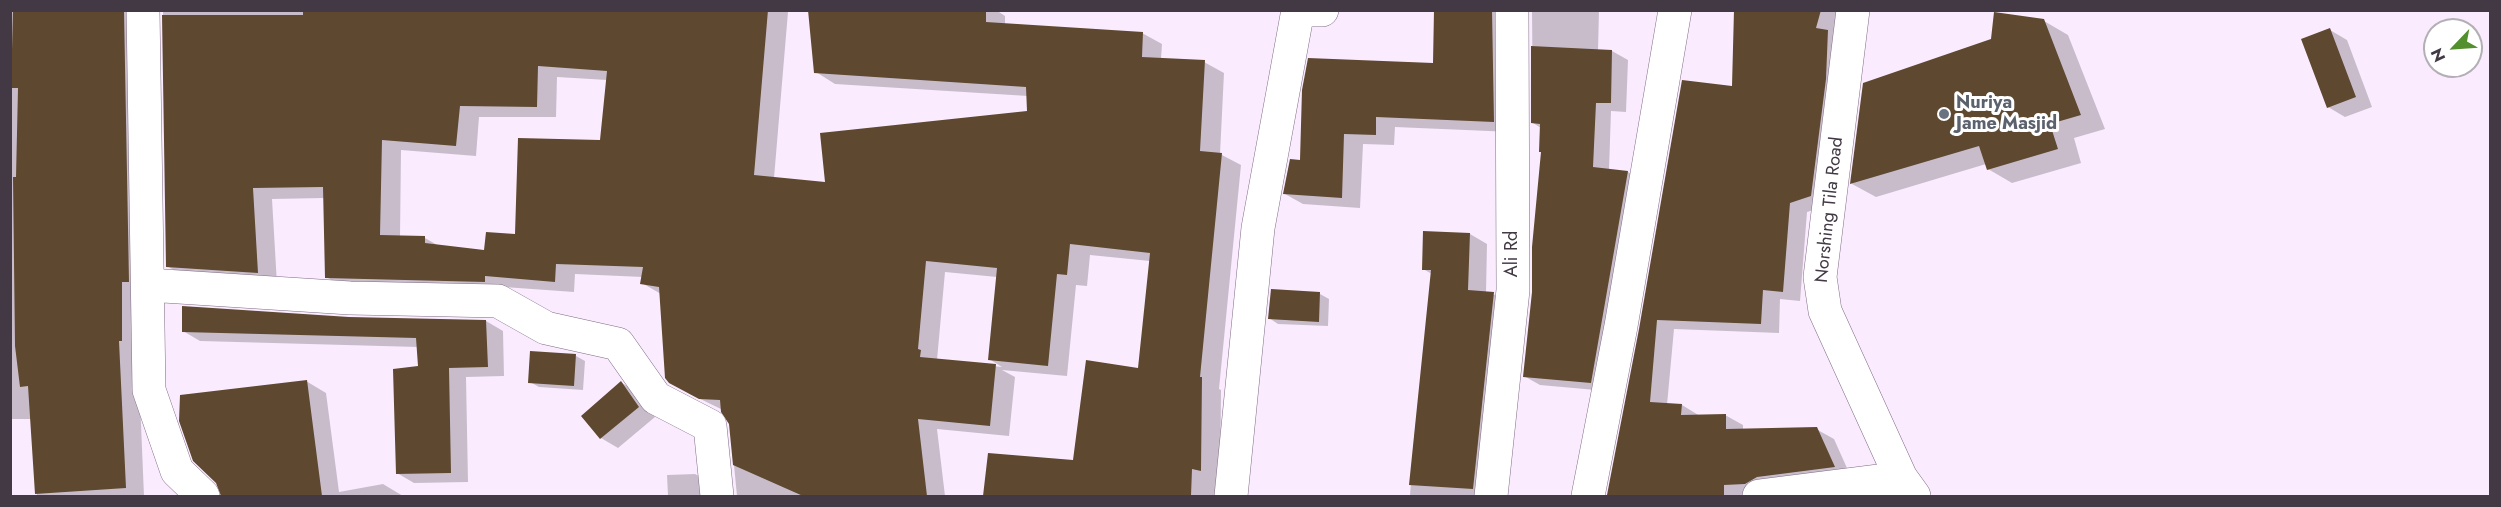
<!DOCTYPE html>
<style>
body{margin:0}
#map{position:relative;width:2501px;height:507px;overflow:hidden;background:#faecfe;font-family:Jost,sans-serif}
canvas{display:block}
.frame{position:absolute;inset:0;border:12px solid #423945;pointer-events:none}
.north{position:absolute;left:2423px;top:18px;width:60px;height:60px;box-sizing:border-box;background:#fff;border:2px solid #b3b0b5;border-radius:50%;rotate:245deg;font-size:16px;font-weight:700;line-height:24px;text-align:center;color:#423945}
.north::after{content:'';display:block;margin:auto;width:21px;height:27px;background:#548f2e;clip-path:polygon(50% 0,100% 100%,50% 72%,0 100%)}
</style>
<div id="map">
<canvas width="2501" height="507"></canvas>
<div class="frame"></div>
<div class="north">N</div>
</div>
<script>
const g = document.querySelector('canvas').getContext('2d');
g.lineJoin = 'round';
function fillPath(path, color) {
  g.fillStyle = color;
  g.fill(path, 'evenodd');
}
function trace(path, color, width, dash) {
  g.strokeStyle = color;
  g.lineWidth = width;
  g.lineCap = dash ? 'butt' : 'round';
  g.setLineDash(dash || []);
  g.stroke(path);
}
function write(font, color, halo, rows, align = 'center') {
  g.font = font + ' Jost,sans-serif';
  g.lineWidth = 6;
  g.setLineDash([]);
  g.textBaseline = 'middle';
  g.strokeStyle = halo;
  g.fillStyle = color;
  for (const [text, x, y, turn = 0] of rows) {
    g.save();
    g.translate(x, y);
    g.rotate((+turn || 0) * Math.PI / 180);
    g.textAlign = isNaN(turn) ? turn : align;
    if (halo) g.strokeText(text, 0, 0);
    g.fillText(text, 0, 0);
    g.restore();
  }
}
fillPath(new Path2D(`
 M 10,10 L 147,10 L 138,352 L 144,496 L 37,496 L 32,419 L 10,419 Z
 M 163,10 L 785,10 L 788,12 L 774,178 L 826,183 L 1028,112 L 1028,96 L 835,84 L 816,72 L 809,10 L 996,10 L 1005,16 L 1005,25 L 1142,33 L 1162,44 L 1161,59 L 1204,62 L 1224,73 L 1220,154 L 1241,165 L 1219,389 L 1221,390 L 1220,496 L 984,496 L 989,455 L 1074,461 L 1140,370 L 1150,261 L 1090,255 L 1087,286 L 1076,285 L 1067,376 L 1002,370 L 1015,377 L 1009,436 L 937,429 L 945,496 L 737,496 L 730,424 L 723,410 L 690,394 L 661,294 L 642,283 L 643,277 L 575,274 L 574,292 L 504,287 L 346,288 L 326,277 L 324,198 L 272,199 L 277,284 L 187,278 L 167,266 ZM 557,77 L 607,80 L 601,142 L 516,236 L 486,252 L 439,246 L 425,238 L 400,237 L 401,150 L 476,156 L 479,117 L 556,117 ZM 945,272 L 997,277 L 989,359 L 1002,367 L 937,360 Z
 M 1436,10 L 1516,11 L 1512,132 L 1395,127 L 1394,145 L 1363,144 L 1360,208 L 1303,204 L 1285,194 L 1301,162 L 1434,65 Z
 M 1532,10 L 1599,10 L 1598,51 L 1612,51 L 1628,60 L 1626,112 L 1611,111 L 1609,170 L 1628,172 L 1644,181 L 1607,391 L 1540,385 L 1524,376 L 1533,292 L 1542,152 L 1541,128 L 1533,123 Z
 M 1735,10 L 1841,10 L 1828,206 L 1807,212 L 1800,301 L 1780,299 L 1779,333 L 1674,329 L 1667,405 L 1682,405 L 1700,416 L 1725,415 L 1743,425 L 1743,430 L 1816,429 L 1834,439 L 1851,477 L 1745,496 L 1609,496 L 1641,329 L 1733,88 Z
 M 2044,21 L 2068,35 L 2105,129 L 2074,138 L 2081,163 L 2012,183 L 1988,169 L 1986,164 L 1876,197 L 1852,184 L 1864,84 Z
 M 2330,30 L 2347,40 L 2372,107 L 2345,117 L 2328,107 Z
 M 1470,234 L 1487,244 L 1486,293 L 1493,294 L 1511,304 L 1490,496 L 1410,496 L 1414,439 L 1432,274 L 1423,269 Z
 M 1320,294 L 1329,299 L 1328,326 L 1278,324 L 1269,318 Z
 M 349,318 L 486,321 L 503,331 L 504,376 L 466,377 L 468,482 L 414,483 L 397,473 L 419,368 L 418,347 L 200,341 L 183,331 Z
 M 576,356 L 585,361 L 583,390 L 539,387 L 530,382 Z
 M 306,381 L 326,393 L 339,492 L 383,484 L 403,496 L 249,496 L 249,492 Z
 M 622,383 L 639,393 L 655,417 L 618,448 L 601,438 Z
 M 695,474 L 715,485 L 717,496 L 668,496 L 667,475 Z`), '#0003');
fillPath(new Path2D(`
 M 13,10 L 124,10 L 129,282 L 122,282 L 122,341 L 119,341 L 126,488 L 35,494 L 28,386 L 20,387 L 15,346 L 13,177 L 16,177 L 18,88 L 11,88 Z
 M 303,10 L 768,10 L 754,175 L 825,182 L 820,133 L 1027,111 L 1026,87 L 814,73 L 808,10 L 986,10 L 986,22 L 1143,32 L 1142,57 L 1205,60 L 1200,151 L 1222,153 L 1200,377 L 1202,377 L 1201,471 L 1192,469 L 1191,496 L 983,496 L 988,453 L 1073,460 L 1086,360 L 1138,368 L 1150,253 L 1070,244 L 1067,275 L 1057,274 L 1048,366 L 988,360 L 997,268 L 926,261 L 918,349 L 921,350 L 920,357 L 996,364 L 990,426 L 918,419 L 927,496 L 803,496 L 733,465 L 729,424 L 721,412 L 720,400 L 699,399 L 669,383 L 665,378 L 659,287 L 640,284 L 643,267 L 556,264 L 555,282 L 485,276 L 485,282 L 325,278 L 323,187 L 253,188 L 258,273 L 166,267 L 162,15 L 303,15 ZM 538,66 L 607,71 L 600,140 L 518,138 L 515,234 L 486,232 L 484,250 L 425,243 L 425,236 L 380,235 L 382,140 L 456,146 L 460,106 L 537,107 Z
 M 1434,10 L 1492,10 L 1494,122 L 1376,117 L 1376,135 L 1344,134 L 1342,198 L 1283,194 L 1290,159 L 1300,160 L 1302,90 L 1308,58 L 1433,63 Z
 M 1734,10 L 1821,10 L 1816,28 L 1828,30 L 1826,79 L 1811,196 L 1790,203 L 1783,292 L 1763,290 L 1761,324 L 1657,320 L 1650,402 L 1682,404 L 1681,415 L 1726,414 L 1726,429 L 1817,427 L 1835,467 L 1757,477 L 1745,484 L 1724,485 L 1724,496 L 1607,495 L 1639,329 L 1682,80 L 1732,86 Z
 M 1994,12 L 2044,19 L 2081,115 L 2050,124 L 2058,149 L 1987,170 L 1979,146 L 1850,184 L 1863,83 L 1991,39 Z
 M 2330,28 L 2356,97 L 2327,108 L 2301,39 Z
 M 1531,46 L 1612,50 L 1611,103 L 1596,103 L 1593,167 L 1628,171 L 1591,383 L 1523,377 L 1532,292 L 1532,247 L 1541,152 L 1539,152 L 1540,124 L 1531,123 Z
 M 1423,231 L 1470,233 L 1468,290 L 1494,292 L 1473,489 L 1409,485 L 1431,270 L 1422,270 Z
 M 1271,289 L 1320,292 L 1319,322 L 1268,319 Z
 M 182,306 L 349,317 L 486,320 L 488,367 L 449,368 L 451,473 L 396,474 L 393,369 L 418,366 L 416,338 L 182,332 Z
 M 530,351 L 576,354 L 574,386 L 528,383 Z
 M 307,380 L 322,496 L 221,496 L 216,483 L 193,461 L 179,421 L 180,395 Z
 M 621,381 L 639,407 L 600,439 L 581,416 Z`), '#5e4830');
const minor = new Path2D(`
 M 143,10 L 149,390 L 177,471 L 203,496
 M 1853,10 L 1820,277 L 1825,311 L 1901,478 L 1914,496
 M 148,285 L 350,298 L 498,301 L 546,328 L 618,344 L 656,398 L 710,426 L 717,496
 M 1231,496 L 1258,228 L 1298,10
 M 1491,496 L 1513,290 L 1512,10
 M 1588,496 L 1621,326 L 1675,10
 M 1759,496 L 1901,478`);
const tertiary = new Path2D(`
 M 1299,10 L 1322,10`);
trace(minor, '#7f6a84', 34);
trace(tertiary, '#7f6a84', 34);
trace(minor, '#fff', 33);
trace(tertiary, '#fff', 33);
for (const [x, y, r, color] of [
 [1944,114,6,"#6b7280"]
]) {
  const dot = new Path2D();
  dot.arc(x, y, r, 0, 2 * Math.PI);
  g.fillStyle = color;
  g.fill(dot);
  trace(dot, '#fff', 2);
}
write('bold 18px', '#5b616d', '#fff', [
 ["Nuriya",1956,104],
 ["Jame Masjid",1956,125]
], 'left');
write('18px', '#423945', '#fff', [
 ["Norshing Tila Road",1830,210,-84],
 ["Ali Rd",1513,254,-90]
]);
</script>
